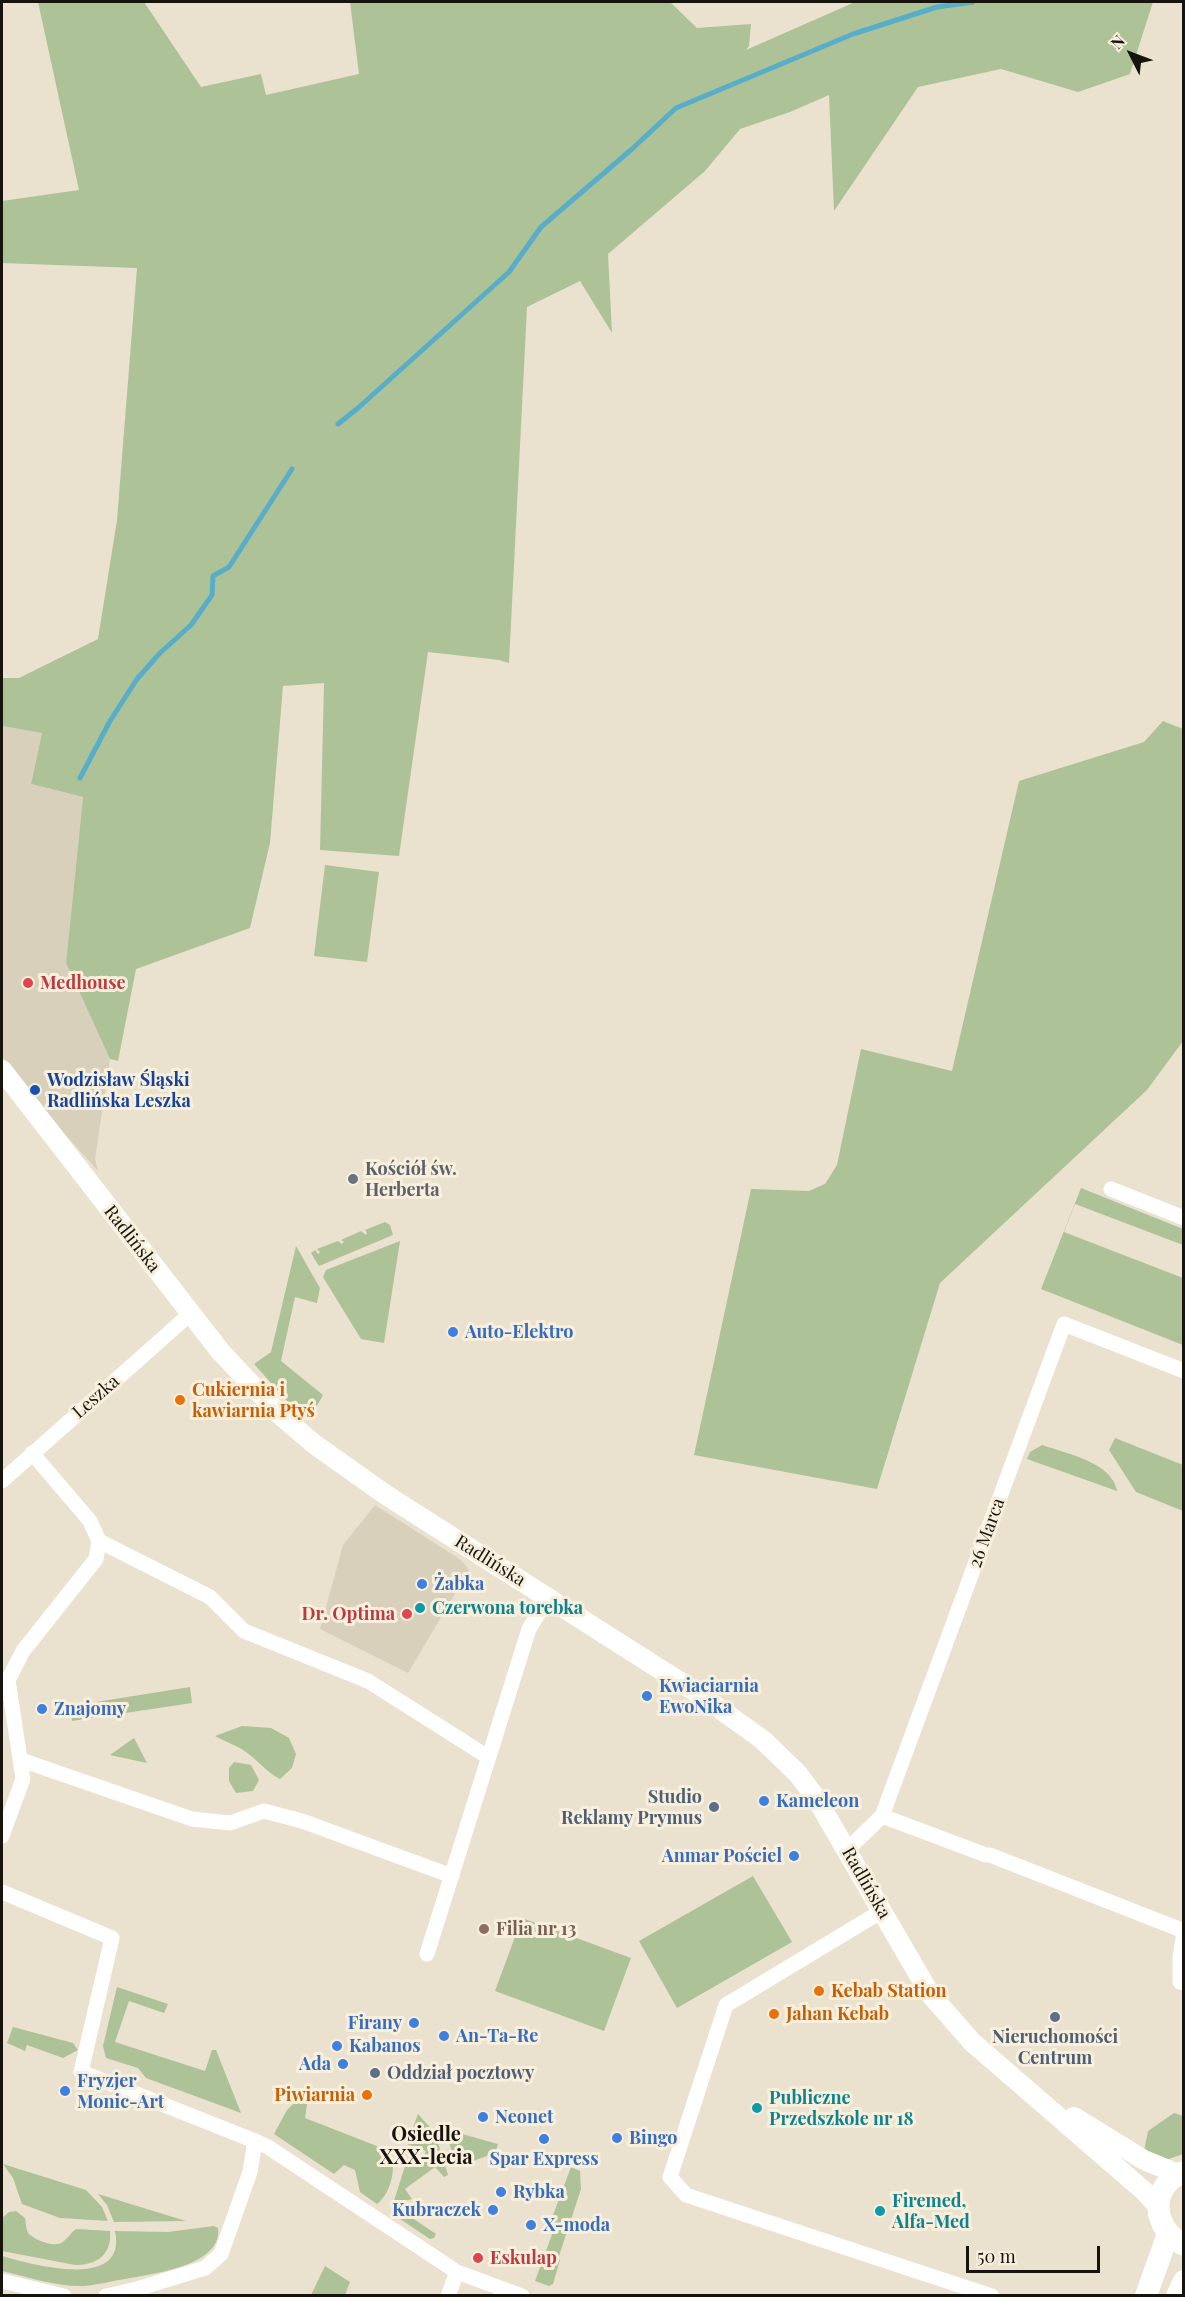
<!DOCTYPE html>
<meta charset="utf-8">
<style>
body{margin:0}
#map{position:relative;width:1185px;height:2297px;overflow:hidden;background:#eae1cf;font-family:"Playfair Display",serif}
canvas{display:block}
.frame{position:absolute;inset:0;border:3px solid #17140e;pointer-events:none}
.north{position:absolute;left:1101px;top:24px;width:60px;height:60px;-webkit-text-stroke:4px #f8efdc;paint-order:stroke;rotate:312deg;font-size:16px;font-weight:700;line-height:24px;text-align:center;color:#17140e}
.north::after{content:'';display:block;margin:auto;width:21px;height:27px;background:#17140e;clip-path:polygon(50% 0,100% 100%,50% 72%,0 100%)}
.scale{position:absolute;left:966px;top:2246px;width:134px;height:27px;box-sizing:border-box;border:3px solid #17140e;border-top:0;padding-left:8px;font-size:18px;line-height:21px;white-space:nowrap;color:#17140e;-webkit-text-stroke:4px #f8efdc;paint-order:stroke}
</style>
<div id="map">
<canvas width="1185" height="2297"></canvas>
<div class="frame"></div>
<div class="north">N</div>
<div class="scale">50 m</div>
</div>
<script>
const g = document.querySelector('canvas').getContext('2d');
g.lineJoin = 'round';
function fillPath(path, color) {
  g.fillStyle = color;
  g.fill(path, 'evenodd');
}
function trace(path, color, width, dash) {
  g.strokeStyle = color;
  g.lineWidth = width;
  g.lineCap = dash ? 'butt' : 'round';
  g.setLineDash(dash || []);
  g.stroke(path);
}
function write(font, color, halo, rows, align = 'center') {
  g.font = font + ' "Playfair Display",serif';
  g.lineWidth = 6;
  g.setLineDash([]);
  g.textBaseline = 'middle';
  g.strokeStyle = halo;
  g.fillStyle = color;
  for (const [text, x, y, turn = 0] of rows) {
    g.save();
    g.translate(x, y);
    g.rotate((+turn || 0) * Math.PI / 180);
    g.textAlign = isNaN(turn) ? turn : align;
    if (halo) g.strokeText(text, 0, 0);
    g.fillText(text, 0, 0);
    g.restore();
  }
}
fillPath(new Path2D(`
 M 2,726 L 42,733 L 31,784 L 83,797 L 66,963 L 110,1059 L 95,1159 L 98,1171 L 52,1120 L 2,1056 Z
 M 375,1505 L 461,1560 L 469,1570 L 408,1673 L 320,1629 L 343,1545 Z`), '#d9d0bc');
fillPath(new Path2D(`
 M 38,2 L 144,2 L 201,87 L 261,74 L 266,95 L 359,74 L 350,2 L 670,2 L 697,28 L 751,24 L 749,46 L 746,50 L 855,2 L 1153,2 L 1130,74 L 1078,92 L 1001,69 L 918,87 L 834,211 L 829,95 L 790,112 L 740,129 L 705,171 L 608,254 L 612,333 L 580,281 L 527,307 L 509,663 L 499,660 L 428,652 L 399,856 L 320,850 L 324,683 L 283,686 L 270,843 L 250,928 L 136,969 L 118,1061 L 110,1059 L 66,963 L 83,797 L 31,784 L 42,733 L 2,726 L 2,678 L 19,678 L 98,639 L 117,520 L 137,268 L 2,263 L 2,201 L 79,190 Z
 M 1163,721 L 1183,729 L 1183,1041 L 1147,1090 L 940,1283 L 877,1489 L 694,1455 L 751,1189 L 809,1191 L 825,1184 L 837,1165 L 861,1049 L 952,1071 L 1019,781 L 1144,742 Z
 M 325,865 L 379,872 L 367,962 L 314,956 Z
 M 1081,1188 L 1183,1229 L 1183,1245 L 1075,1204 L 1064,1232 L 1183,1278 L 1183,1345 L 1041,1289 Z
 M 385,1222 L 390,1225 L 393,1235 L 319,1266 L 311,1253 L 315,1250 L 318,1254 L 320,1252 L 317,1249 L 338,1241 L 342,1244 L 344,1242 L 341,1240 L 361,1231 L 366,1235 L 367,1233 L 365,1230 Z
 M 400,1241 L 384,1343 L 361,1339 L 323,1277 L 326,1270 Z
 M 296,1246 L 320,1288 L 317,1303 L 295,1297 L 281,1361 L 323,1395 L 309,1420 L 289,1403 L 254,1364 L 271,1352 Z
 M 1115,1438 L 1183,1465 L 1183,1511 L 1136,1492 L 1109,1450 Z
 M 1042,1445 C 1067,1454 1112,1462 1117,1491 L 1027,1459 L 1030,1452 Z
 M 190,1687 L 192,1703 L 72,1721 L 71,1706 Z
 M 242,1726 L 271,1728 L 289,1738 L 296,1754 L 292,1768 L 280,1779 C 265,1771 259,1761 246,1752 C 237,1745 225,1742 215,1736 Z
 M 134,1738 L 147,1763 L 110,1755 Z
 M 234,1762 L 251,1765 L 259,1780 L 253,1791 L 236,1793 L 229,1781 L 229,1768 Z
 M 753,1876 L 792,1942 L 677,2008 L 639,1941 Z
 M 522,1918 L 631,1958 L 604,2031 L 495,1991 Z
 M 117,1987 L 168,2004 L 164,2013 L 129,2001 L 115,2042 L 205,2071 L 212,2050 L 216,2050 L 241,2113 L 146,2078 L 138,2068 L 106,2058 L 103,2046 Z
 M 13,2027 L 73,2043 L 78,2050 L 63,2058 L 27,2045 L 25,2051 L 7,2043 Z
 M 302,2095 L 308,2098 L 305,2118 L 387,2150 C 399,2163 391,2194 377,2204 L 360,2192 L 355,2170 L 344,2165 L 334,2174 L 274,2134 L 287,2110 Z
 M 1174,2113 L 1183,2116 L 1183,2154 L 1166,2160 L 1144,2151 L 1148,2131 Z
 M 418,2114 L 435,2133 L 448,2175 L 444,2177 L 435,2167 L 405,2189 L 412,2199 L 393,2204 L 405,2166 L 413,2162 L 420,2165 L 426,2151 L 407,2144 Z
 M 444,2129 L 498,2144 L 495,2153 L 468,2163 L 464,2151 L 453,2154 Z
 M 3,2164 L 86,2190 L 102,2207 L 108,2221 L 60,2218 L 22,2204 L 13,2178 Z
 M 571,2167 L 580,2171 L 581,2189 L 558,2259 L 560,2260 L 553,2284 L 549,2286 L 535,2281 L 554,2229 L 549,2226 Z
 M 98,2194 L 186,2221 L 114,2222 L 107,2205 Z
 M 410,2206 L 412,2208 L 408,2215 L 436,2234 L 434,2238 L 430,2239 L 394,2215 L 394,2211 Z
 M 16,2211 L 25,2218 C 26,2223 26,2229 28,2233 C 34,2240 53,2247 61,2243 C 67,2240 70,2233 76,2229 L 110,2231 C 112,2255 97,2265 75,2265 L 2,2251 L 2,2218 L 9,2212 Z
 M 214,2226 L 218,2228 C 223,2266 151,2274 125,2279 C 112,2281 97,2285 84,2286 C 57,2287 28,2277 2,2271 L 2,2256 C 30,2264 128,2292 115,2231 L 168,2232 Z
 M 325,2266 L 350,2282 L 345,2295 L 311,2295 Z`), '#aec297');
trace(new Path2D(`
 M 338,424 L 358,408 L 509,272 L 541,227 L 632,149 L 676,108 L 853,34 L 937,7 L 973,2
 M 80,778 L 110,721 L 137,679 L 160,653 L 191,625 L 212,595 L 213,576 L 229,567 L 292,469`), '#58aec8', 5);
trace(new Path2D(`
 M 1111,1189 L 1184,1218
 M 2,1481 L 190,1314
 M 99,1541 L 210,1597 L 244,1631 L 368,1681 L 488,1757
 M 21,1760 L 192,1819 L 230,1823 L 264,1811 L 302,1821 L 452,1876
 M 882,1816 L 986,1855 L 990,1855 L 1184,1931
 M 2,1836 L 23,1779 L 8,1680 L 23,1651 L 96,1559 L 99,1541 L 90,1521 L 32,1453
 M 847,1850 L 882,1816 L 1064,1324 L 1184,1371
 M 2,1892 L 112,1938 L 81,2072 L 255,2141 L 250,2172 L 221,2254 L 205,2268 L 137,2289 L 106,2296
 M 882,1911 L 726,2005 L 670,2177 L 686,2195 L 992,2296
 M 1184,1932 L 1180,1958 L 1180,1982 L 1184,1983
 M 427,1954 L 529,1629 L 548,1598
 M 255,2141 L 268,2147 L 457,2272 L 522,2296
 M 2,2281 L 64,2296
 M 448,2296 L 457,2272`), '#fff', 15);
trace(new Path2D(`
 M 2,1070 L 220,1351 L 280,1415 L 314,1444 L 386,1495 L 699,1694 L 763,1740 L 798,1774 L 816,1798 L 930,1994 L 972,2042 L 1144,2191 L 1158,2206
 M 1074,2117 L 1144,2160 L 1178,2174`), '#fff', 20);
trace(new Path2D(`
 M 1184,2172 C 1148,2186 1152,2229 1184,2245
 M 1146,2296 L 1168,2234
 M 1177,2296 L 1184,2281`), '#fff', 22);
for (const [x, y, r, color] of [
 [28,983,6,"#e0444e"],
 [35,1090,6,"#1a4fb4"],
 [353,1179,6,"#6b7280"],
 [453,1332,6,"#3f7fe0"],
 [180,1400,6,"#e8710a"],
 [422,1584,6,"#3f7fe0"],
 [420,1608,6,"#0f9aa8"],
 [407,1614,6,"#e0444e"],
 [647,1696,6,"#3f7fe0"],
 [42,1709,6,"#3f7fe0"],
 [764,1801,6,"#3f7fe0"],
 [714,1807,6,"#5c6f8a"],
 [794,1856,6,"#3f7fe0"],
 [484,1929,6,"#8d6e63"],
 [819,1991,6,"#e8710a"],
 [774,2014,6,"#e8710a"],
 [1055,2017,6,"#5c6f8a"],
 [414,2023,6,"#3f7fe0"],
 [444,2036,6,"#3f7fe0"],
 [337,2046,6,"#3f7fe0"],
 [343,2064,6,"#3f7fe0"],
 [375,2073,6,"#5c6f8a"],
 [65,2091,6,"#3f7fe0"],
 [367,2095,6,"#e8710a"],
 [757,2108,6,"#0f9aa8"],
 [483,2117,6,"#3f7fe0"],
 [617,2138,6,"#3f7fe0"],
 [544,2139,6,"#3f7fe0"],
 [501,2192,6,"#3f7fe0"],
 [493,2210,6,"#3f7fe0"],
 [880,2211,6,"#0f9aa8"],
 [531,2225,6,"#3f7fe0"],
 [478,2258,6,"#e0444e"]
]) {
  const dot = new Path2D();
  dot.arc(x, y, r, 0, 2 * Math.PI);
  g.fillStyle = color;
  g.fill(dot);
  trace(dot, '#f8efdc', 2);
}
write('bold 18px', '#be3a42', '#f8efdc', [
 ["Medhouse",40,983],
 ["Dr. Optima",395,1614,"right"],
 ["Eskulap",490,2258]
], 'left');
write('bold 18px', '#164399', '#f8efdc', [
 ["Wodzisław Śląski",47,1080],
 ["Radlińska Leszka",47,1101]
], 'left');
write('bold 18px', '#5b616d', '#f8efdc', [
 ["Kościół św.",365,1169],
 ["Herberta",365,1190]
], 'left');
write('18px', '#17140e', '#f8efdc', [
 ["Radlińska",132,1239,52],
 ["Leszka",96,1397,-41],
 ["26 Marca",987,1533,-70],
 ["Radlińska",490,1561,32],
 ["Radlińska",866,1883,60]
]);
write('bold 18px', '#366cbe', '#f8efdc', [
 ["Auto-Elektro",465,1332],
 ["Żabka",434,1584],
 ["Kwiaciarnia",659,1686],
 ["EwoNika",659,1707],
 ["Znajomy",54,1709],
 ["Kameleon",776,1801],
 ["Anmar Pościel",782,1856,"right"],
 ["Firany",402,2023,"right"],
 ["An-Ta-Re",456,2036],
 ["Kabanos",349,2046],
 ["Ada",331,2064,"right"],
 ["Fryzjer",77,2081],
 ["Monic-Art",77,2102],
 ["Neonet",495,2117],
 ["Bingo",629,2138],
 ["Spar Express",544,2159,"center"],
 ["Rybka",513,2192],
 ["Kubraczek",481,2210,"right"],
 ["X-moda",543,2225]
], 'left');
write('bold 18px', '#c56008', '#f8efdc', [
 ["Cukiernia i",192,1390],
 ["kawiarnia Ptyś",192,1411],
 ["Kebab Station",831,1991],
 ["Jahan Kebab",786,2014],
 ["Piwiarnia",355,2095,"right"]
], 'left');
write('bold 18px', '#0d838f', '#f8efdc', [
 ["Czerwona torebka",432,1608],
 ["Publiczne",769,2098],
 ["Przedszkole nr 18",769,2119],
 ["Firemed,",892,2201],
 ["Alfa-Med",892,2222]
], 'left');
write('bold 18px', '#4e5e75', '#f8efdc', [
 ["Studio",702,1797],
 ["Reklamy Prymus",702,1818],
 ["Nieruchomości",1055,2037,"center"],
 ["Centrum",1055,2058,"center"],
 ["Oddział pocztowy",387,2073,"left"]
], 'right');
write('bold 18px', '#785e54', '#f8efdc', [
 ["Filia nr 13",496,1929]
], 'left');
write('bold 20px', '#17140e', '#f8efdc', [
 ["Osiedle",426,2135],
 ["XXX-lecia",426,2158]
]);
</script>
